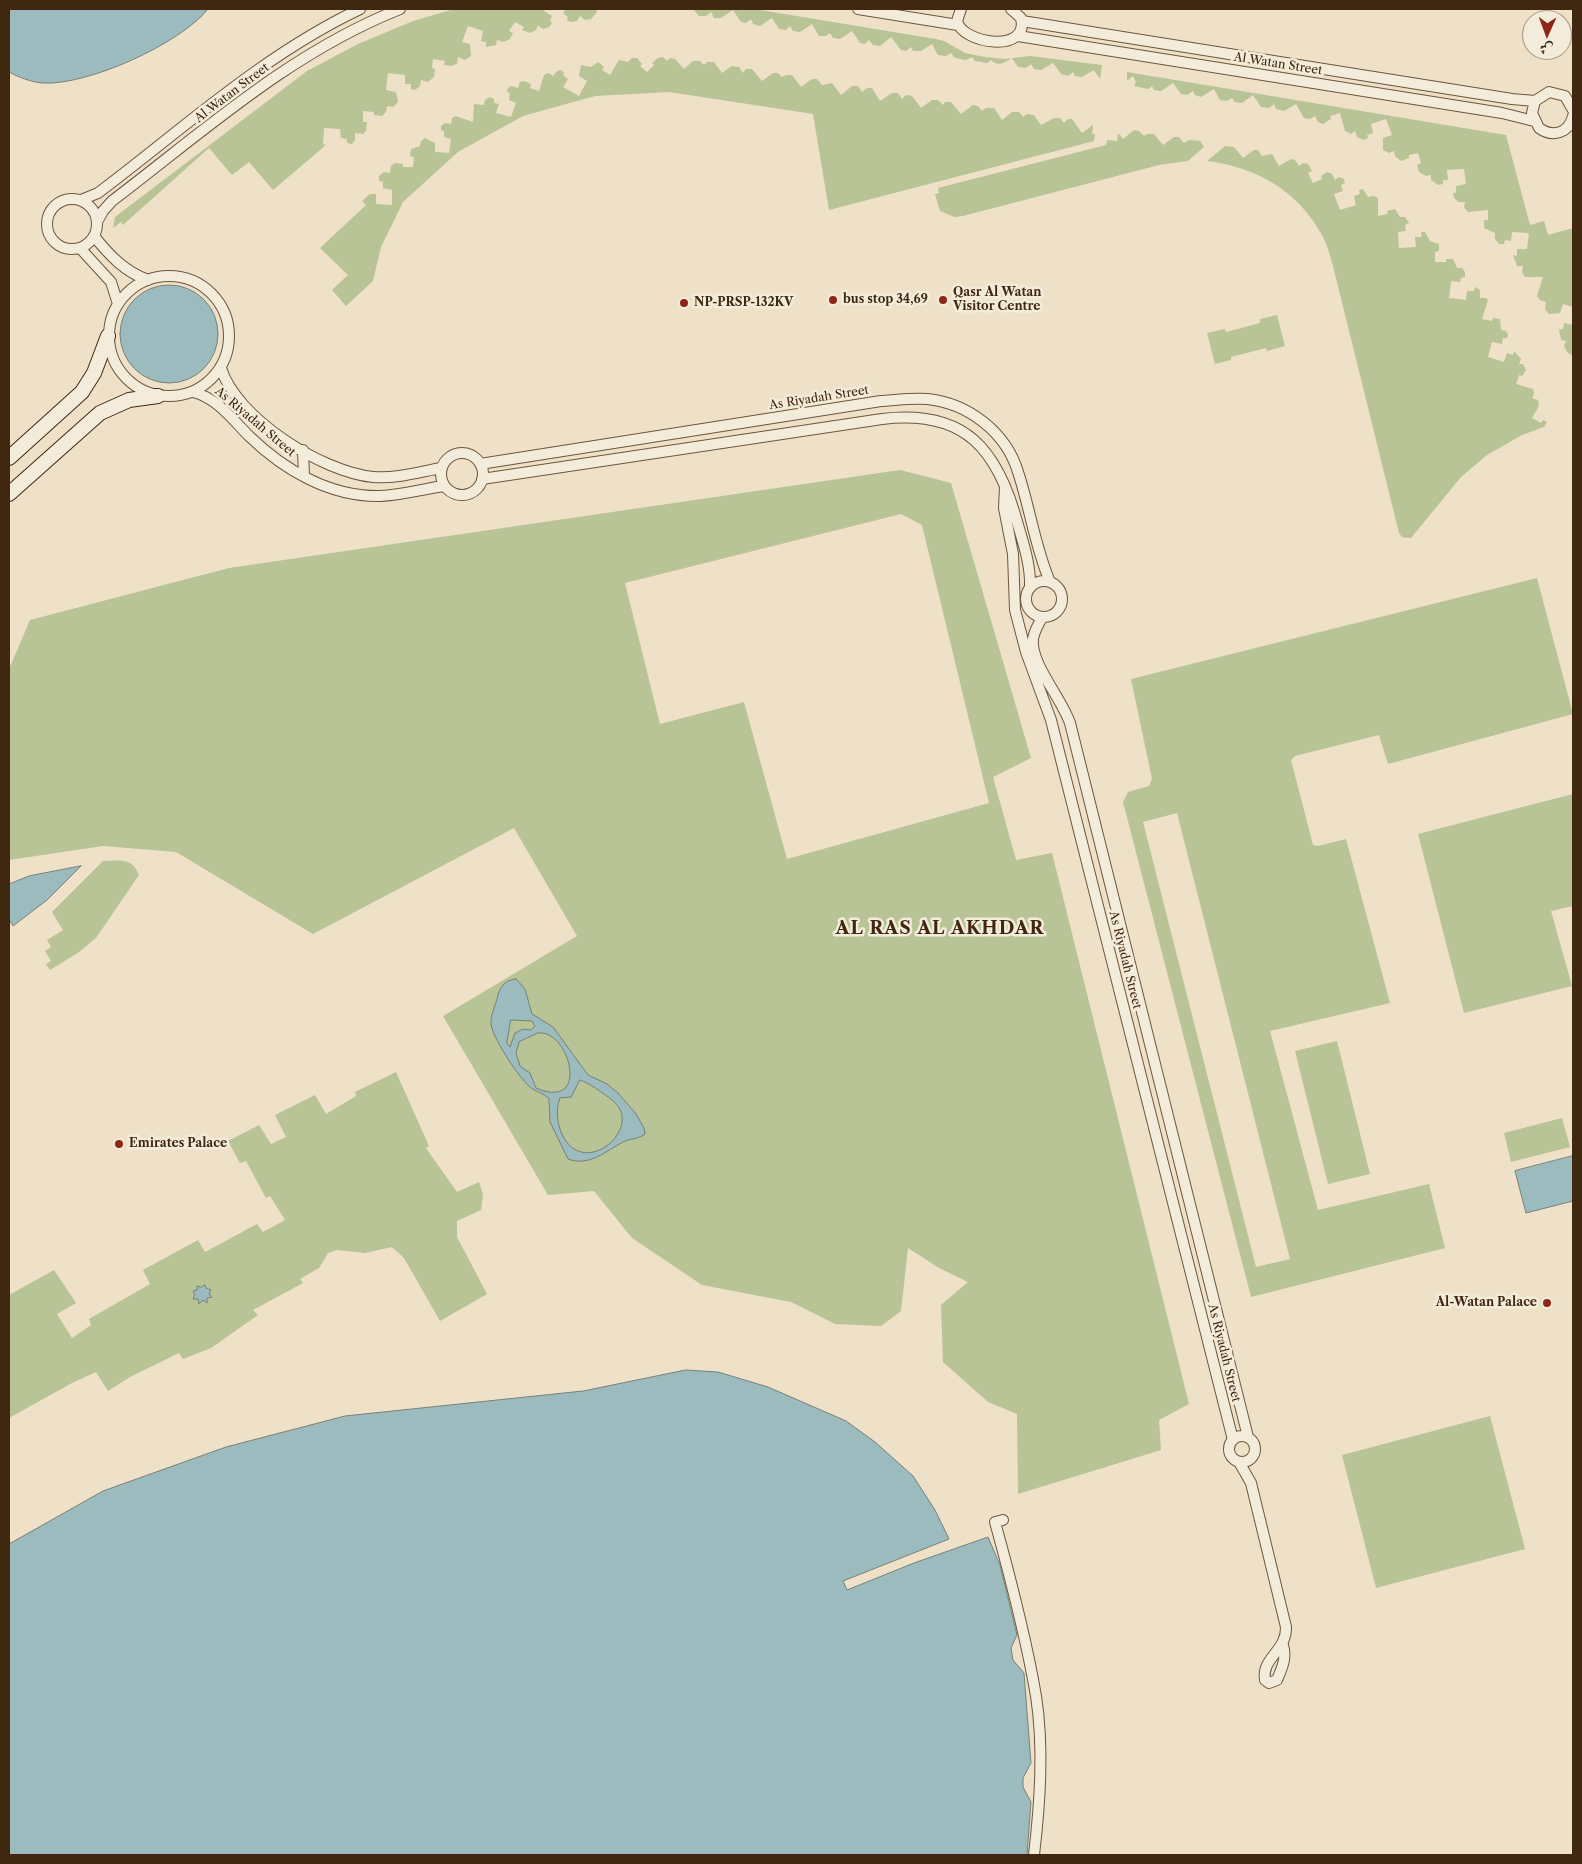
<!DOCTYPE html>
<meta charset="utf-8">
<style>
body{margin:0}
#map{position:relative;width:1582px;height:1864px;overflow:hidden;background:#eee1c7;font-family:"Libre Caslon Text",Amiri,serif}
canvas{display:block}
.frame{position:absolute;inset:0;border:10px solid #402710;pointer-events:none}
.north{position:absolute;left:1522px;top:10px;width:50px;height:50px;box-sizing:border-box;background:#f4ecdb;border:1px solid #ac9d8a;border-radius:50%;rotate:182deg;font-size:14px;font-weight:700;line-height:20px;text-align:center;color:#402710}
.north::after{content:'';display:block;margin:auto;width:18px;height:22px;background:#8f2418;clip-path:polygon(50% 0,100% 100%,50% 72%,0 100%)}
</style>
<div id="map">
<canvas width="1582" height="1864"></canvas>
<div class="frame"></div>
<div class="north">ش</div>
</div>
<script>
const g = document.querySelector('canvas').getContext('2d');
g.lineJoin = 'round';
function fillPath(path, color) {
  g.fillStyle = color;
  g.fill(path, 'evenodd');
}
function trace(path, color, width, dash) {
  g.strokeStyle = color;
  g.lineWidth = width;
  g.lineCap = dash ? 'butt' : 'round';
  g.setLineDash(dash || []);
  g.stroke(path);
}
function write(font, color, halo, rows, align = 'center') {
  g.font = font + ' "Libre Caslon Text",serif';
  g.lineWidth = 5;
  g.setLineDash([]);
  g.textBaseline = 'middle';
  g.strokeStyle = halo;
  g.fillStyle = color;
  for (const [text, x, y, turn = 0] of rows) {
    g.save();
    g.translate(x, y);
    g.rotate((+turn || 0) * Math.PI / 180);
    g.textAlign = isNaN(turn) ? turn : align;
    if (halo) g.strokeText(text, 0, 0);
    g.fillText(text, 0, 0);
    g.restore();
  }
}
fillPath(new Path2D(`
 M 454,9 L 545,9 L 544,11 L 552,16 L 550,20 L 552,23 L 549,27 L 543,29 L 538,25 L 536,30 L 530,33 L 522,30 L 524,27 L 515,22 L 509,31 L 513,33 L 510,39 L 503,42 L 497,40 L 496,45 L 486,47 L 486,42 L 481,41 L 483,31 L 468,26 L 462,42 L 470,44 L 471,56 L 465,60 L 458,57 L 457,64 L 451,66 L 444,65 L 445,61 L 433,59 L 432,68 L 435,69 L 434,77 L 428,82 L 421,80 L 420,86 L 415,90 L 411,89 L 411,84 L 405,84 L 405,75 L 388,73 L 386,90 L 396,92 L 398,102 L 393,107 L 387,106 L 386,112 L 382,116 L 374,115 L 374,112 L 363,111 L 363,122 L 367,122 L 366,131 L 363,134 L 355,133 L 355,140 L 352,144 L 347,143 L 347,139 L 341,138 L 340,129 L 324,128 L 323,144 L 326,145 L 273,190 L 249,162 L 232,175 L 209,148 L 123,225 L 121,222 L 113,228 L 115,217 L 307,71 L 358,44 L 413,21 Z
 M 566,9 L 596,9 L 597,12 L 591,19 L 585,20 L 580,16 L 577,21 L 570,22 L 567,20 L 568,17 L 563,13 Z
 M 693,9 L 754,9 L 936,39 L 944,41 L 965,53 L 985,57 L 1005,59 L 1030,56 L 1102,65 L 1100,79 L 1094,70 L 1082,77 L 1075,76 L 1073,72 L 1068,76 L 1061,74 L 1053,63 L 1041,70 L 1034,69 L 1031,64 L 1026,68 L 1018,67 L 1012,58 C 1004,63 998,67 991,60 L 987,63 L 975,61 L 972,57 L 966,60 L 955,58 L 951,53 L 946,56 L 938,55 L 932,44 L 921,51 L 913,51 L 911,47 L 906,51 L 901,50 L 891,37 L 880,46 L 873,45 L 869,40 L 865,44 L 860,43 L 852,31 L 840,39 L 833,38 L 830,33 L 826,36 L 819,36 L 812,24 L 800,32 L 793,31 L 790,26 L 786,30 L 779,29 L 772,18 L 760,26 L 753,24 L 751,19 L 746,23 L 741,22 L 733,10 L 721,18 L 714,18 L 711,12 L 706,16 L 699,16 Z
 M 663,57 L 667,61 L 670,58 L 675,59 L 684,69 L 693,61 L 700,61 L 704,65 L 707,62 L 714,62 L 722,73 L 732,66 L 739,67 L 743,73 L 746,69 L 752,69 L 762,81 L 773,73 L 778,73 L 782,77 L 786,75 L 792,75 L 801,87 L 812,79 L 817,79 L 822,85 L 832,83 L 841,95 L 852,86 L 858,86 L 862,92 L 867,88 L 872,88 L 880,101 L 892,93 L 898,93 L 902,99 L 906,95 L 912,96 L 921,108 L 932,100 L 938,100 L 943,105 L 945,102 L 951,102 L 961,114 L 973,105 L 978,106 L 982,111 L 986,108 L 994,108 L 1002,120 L 1012,112 L 1019,112 L 1023,117 L 1027,114 L 1034,115 L 1041,125 L 1054,118 L 1060,118 L 1064,123 L 1068,119 L 1072,119 L 1082,133 L 1093,125 L 1092,134 L 1095,134 L 1094,141 L 829,210 L 813,114 L 669,92 L 595,96 L 523,116 L 458,152 L 403,202 L 381,247 L 373,281 L 346,306 L 332,290 L 348,275 L 320,248 L 366,205 L 362,201 L 370,194 L 376,194 L 376,204 L 392,205 L 392,190 L 383,188 L 383,182 L 379,181 L 379,176 L 384,172 L 390,173 L 391,166 L 395,163 L 403,164 L 403,167 L 413,167 L 414,157 L 410,156 L 411,149 L 420,146 L 421,141 L 425,138 L 435,143 L 435,152 L 449,153 L 451,139 L 444,137 L 444,131 L 441,130 L 441,126 L 445,123 L 451,124 L 452,118 L 456,116 L 473,122 L 474,104 L 484,105 L 485,100 L 490,97 L 494,99 L 494,103 L 499,104 L 496,113 L 511,117 L 516,103 L 509,100 L 510,93 L 507,92 L 508,88 L 511,86 L 518,88 L 520,82 L 524,81 L 531,84 L 530,88 L 539,91 L 544,75 L 548,73 L 553,76 L 557,71 L 561,70 L 564,73 L 563,75 L 568,79 L 563,87 L 579,96 L 587,81 L 579,76 L 581,65 L 591,67 L 598,62 L 604,67 L 602,70 L 610,75 L 619,60 L 628,62 L 632,58 L 637,58 L 642,64 L 640,66 L 647,72 L 654,65 L 652,63 L 658,58 Z
 M 1127,72 L 1506,135 L 1530,225 L 1544,221 L 1548,235 L 1573,228 L 1573,307 L 1563,304 L 1560,313 L 1549,314 L 1545,309 L 1546,302 L 1540,300 L 1537,296 L 1543,277 L 1525,277 L 1522,272 L 1523,266 L 1517,266 L 1513,255 L 1517,256 L 1517,249 L 1527,249 L 1529,233 L 1512,232 L 1511,241 L 1505,240 L 1504,244 L 1499,244 L 1495,239 L 1495,233 L 1484,228 L 1484,220 L 1488,220 L 1488,210 L 1468,212 L 1464,207 L 1465,202 L 1459,202 L 1454,198 L 1453,193 L 1456,193 L 1456,186 L 1466,184 L 1464,169 L 1447,170 L 1448,180 L 1443,180 L 1443,184 L 1438,185 L 1431,180 L 1431,175 L 1426,176 L 1419,172 L 1417,165 L 1421,163 L 1418,153 L 1409,155 L 1409,158 L 1401,161 L 1395,156 L 1394,151 L 1389,153 L 1383,150 L 1383,138 L 1392,135 L 1386,119 L 1371,124 L 1373,133 L 1367,135 L 1368,138 L 1364,140 L 1357,137 L 1355,131 L 1351,134 L 1345,131 L 1340,113 L 1330,116 L 1331,119 L 1323,124 L 1318,122 L 1315,116 L 1310,119 L 1304,118 L 1296,104 L 1284,111 L 1276,109 L 1274,104 L 1269,108 L 1261,107 L 1253,95 L 1242,103 L 1235,102 L 1232,98 L 1227,101 L 1220,100 L 1214,89 L 1201,97 L 1195,95 L 1193,91 L 1187,95 L 1181,94 L 1173,83 L 1161,91 L 1154,90 L 1152,86 L 1148,89 L 1134,86 L 1136,82 L 1133,76 L 1127,81 Z
 M 1134,130 L 1139,131 L 1144,136 L 1147,134 L 1154,134 L 1163,145 L 1174,137 L 1179,137 L 1184,143 L 1189,140 L 1200,141 L 1204,147 L 1188,161 L 1159,165 L 963,216 L 954,217 L 940,211 L 935,194 L 939,193 L 938,188 L 1106,145 L 1107,140 L 1117,141 L 1118,133 L 1123,139 Z
 M 1225,146 L 1234,147 L 1243,158 L 1254,150 L 1258,150 L 1262,156 L 1272,154 L 1279,166 L 1291,159 L 1295,160 L 1299,166 L 1303,163 L 1308,164 L 1312,171 L 1308,173 L 1313,183 L 1322,179 L 1321,176 L 1327,172 L 1332,174 L 1335,180 L 1339,177 L 1344,179 L 1345,183 L 1341,185 L 1343,191 L 1334,194 L 1340,210 L 1356,205 L 1354,196 L 1360,194 L 1359,190 L 1363,189 L 1368,197 L 1374,196 L 1378,198 L 1378,216 L 1388,214 L 1387,211 L 1395,209 L 1400,217 L 1405,217 L 1409,223 L 1405,225 L 1406,231 L 1398,232 L 1399,248 L 1416,247 L 1415,237 L 1422,237 L 1421,232 L 1425,232 L 1430,241 L 1439,244 L 1439,251 L 1435,252 L 1435,262 L 1446,262 L 1446,259 L 1453,259 L 1457,268 L 1462,268 L 1465,272 L 1465,277 L 1461,278 L 1460,282 L 1451,281 L 1449,298 L 1466,300 L 1467,291 L 1474,291 L 1475,287 L 1480,290 L 1480,298 L 1486,298 L 1488,300 L 1482,319 L 1492,321 L 1493,318 L 1500,319 L 1501,330 L 1506,331 L 1508,335 L 1507,338 L 1503,338 L 1502,344 L 1492,342 L 1488,357 L 1504,362 L 1507,353 L 1513,355 L 1514,351 L 1521,359 L 1519,364 L 1523,364 L 1526,370 L 1522,376 L 1519,375 L 1516,384 L 1533,389 L 1534,394 L 1532,398 L 1538,400 L 1539,406 L 1532,418 L 1541,423 L 1543,420 L 1547,422 L 1544,427 L 1522,435 L 1487,455 L 1461,477 L 1411,538 L 1402,537 L 1399,533 L 1334,270 C 1331,259 1328,247 1323,237 C 1299,191 1256,167 1207,161 Z
 M 1277,315 L 1285,346 L 1267,351 L 1266,348 L 1231,357 L 1231,360 L 1215,364 L 1207,333 L 1225,329 L 1226,332 L 1260,323 L 1260,319 Z
 M 1564,323 L 1573,325 L 1573,356 L 1567,352 L 1564,346 L 1566,341 L 1561,340 L 1559,329 L 1563,329 Z
 M 900,470 L 951,483 L 1031,758 L 993,777 L 1016,860 L 1052,853 L 1189,1404 L 1159,1420 L 1161,1450 L 1018,1494 L 1017,1414 L 988,1402 L 943,1362 L 941,1305 L 968,1282 L 939,1268 L 908,1248 L 901,1311 L 881,1326 L 835,1324 L 791,1302 L 702,1285 L 632,1238 L 594,1191 L 548,1195 L 443,1016 L 577,936 L 514,828 L 313,934 L 176,852 L 103,846 L 9,860 L 9,669 L 30,620 L 229,568 ZM 901,514 L 922,525 L 989,803 L 787,859 L 744,702 L 660,724 L 625,583 Z
 M 1537,578 L 1573,714 L 1388,764 L 1379,735 L 1295,756 L 1291,760 L 1313,845 L 1318,846 L 1346,839 L 1390,1003 L 1270,1031 L 1318,1210 L 1429,1184 L 1445,1248 L 1251,1297 L 1123,802 L 1128,792 L 1149,786 L 1152,779 L 1131,679 ZM 1177,813 L 1290,1259 L 1256,1267 L 1143,822 Z
 M 1573,794 L 1573,906 L 1551,911 L 1572,986 L 1464,1013 L 1418,834 Z
 M 103,861 C 120,861 132,857 139,875 L 96,938 L 79,952 L 50,970 L 46,964 L 51,961 L 45,951 L 51,947 L 47,940 L 63,930 L 52,912 Z
 M 1337,1041 L 1370,1174 L 1328,1184 L 1295,1051 Z
 M 396,1072 L 429,1146 L 426,1148 L 457,1192 L 479,1182 L 483,1194 L 481,1210 L 457,1221 L 457,1237 L 487,1294 L 440,1321 L 404,1258 L 392,1247 L 365,1253 L 337,1250 L 328,1253 L 319,1268 L 300,1279 L 303,1283 L 253,1310 L 258,1315 L 211,1348 L 183,1359 L 179,1353 L 130,1377 L 108,1391 L 96,1372 L 72,1383 L 9,1418 L 9,1295 L 54,1270 L 76,1303 L 57,1314 L 72,1338 L 91,1325 L 89,1319 L 150,1284 L 143,1270 L 198,1240 L 205,1252 L 257,1224 L 263,1232 L 285,1220 L 270,1196 L 266,1198 L 246,1161 L 240,1163 L 228,1141 L 259,1125 L 271,1144 L 286,1137 L 275,1115 L 315,1095 L 326,1114 L 356,1096 L 355,1092 Z
 M 1562,1118 L 1570,1147 L 1511,1162 L 1504,1133 Z
 M 1490,1416 L 1525,1549 L 1376,1588 L 1342,1455 Z`), '#b8c396');
const water = new Path2D(`
 M 9,9 L 208,9 C 180,44 87,86 42,83 C 31,82 18,77 9,72 Z
 M120 334a49 49 0 1 1 98 0a49 49 0 1 1-98 0Z
 M 81,866 L 47,900 L 13,926 L 9,919 L 9,884 L 29,876 Z
 M 516,979 L 525,989 L 532,1014 L 553,1027 L 588,1075 L 607,1084 L 618,1093 L 636,1114 L 644,1128 L 645,1134 C 637,1140 631,1138 623,1142 C 606,1151 589,1167 568,1159 L 550,1122 L 549,1099 C 544,1093 536,1092 530,1087 C 520,1079 489,1034 491,1021 C 491,1015 495,1006 497,999 C 499,988 504,980 516,979 ZM 511,1020 L 532,1021 L 535,1026 L 531,1030 L 523,1029 L 515,1033 L 510,1047 L 507,1043 ZM 538,1033 C 569,1028 592,1112 536,1088 L 530,1073 L 520,1066 L 516,1053 L 519,1042 ZM 580,1080 C 586,1081 606,1095 612,1100 C 647,1127 582,1183 561,1132 C 557,1122 556,1108 560,1098 L 571,1097 Z
 M 1573,1156 L 1573,1201 L 1526,1213 L 1515,1171 Z
 M 205,1285 L 206,1288 L 211,1290 L 209,1294 L 212,1297 L 207,1298 L 207,1303 L 203,1300 L 199,1304 L 198,1299 L 193,1299 L 195,1295 L 193,1291 L 197,1290 L 197,1286 L 201,1287 Z
 M 686,1370 L 718,1372 L 768,1387 L 846,1421 L 875,1442 L 913,1476 L 935,1510 L 949,1539 L 843,1581 L 847,1590 L 914,1563 L 988,1537 L 1000,1565 L 1017,1635 L 1011,1648 L 1013,1660 L 1024,1673 L 1031,1763 L 1023,1778 L 1023,1787 L 1031,1802 L 1027,1855 L 9,1855 L 9,1544 L 103,1491 L 226,1447 L 345,1416 L 583,1391 Z`);
fillPath(water, '#9cbbbe');
trace(water, '#778078', 1);
const street = new Path2D(`
 M 858,9 L 958,25
 M 961,9 L 957,21 C 962,44 1030,54 1021,18 L 1011,9
 M 1022,21 L 1512,99 L 1535,101
 M 1018,36 L 1502,113 L 1534,121
 M 1573,110 L 1565,96 L 1549,92 L 1535,101 L 1532,113 L 1539,128 C 1553,138 1569,133 1573,116
 M47 224a25 25 0 1 1 50 0a25 25 0 1 1-50 0Z
 M 81,200 L 98,193 C 183,129 263,55 360,9
 M 97,222 L 103,211 L 112,201 C 204,131 291,52 400,9
 M 94,236 C 109,255 125,272 148,280
 M 80,248 L 111,282 L 118,304
 M109 336a60 60 0 1 1 120 0a60 60 0 1 1-120 0Z
 M 221,368 C 236,418 322,472 373,477 C 396,479 419,472 441,468
 M 193,392 C 217,398 232,419 249,436 C 284,470 330,497 380,496 C 402,495 423,489 444,486
 M 303,450 L 304,476
 M441 474a21 21 0 1 1 42 0a21 21 0 1 1-42 0Z
 M 480,464 L 881,401 C 896,400 912,398 927,399 C 968,403 1006,432 1018,472 C 1030,508 1035,547 1050,582
 M 482,479 L 882,419 C 965,409 998,449 1018,525 C 1024,545 1031,567 1030,588
 M 1005,486 L 1004,508 L 1013,554 L 1015,610 L 1026,652 L 1051,720 L 1233,1440
 M1026 599a18 18 0 1 1 36 0a18 18 0 1 1-36 0Z
 M 1042,617 C 1039,624 1034,631 1033,639 C 1030,663 1061,697 1070,723 L 1248,1437
 M1229 1449a13 13 0 1 1 26 0a13 13 0 1 1-26 0Z
 M 1239,1462 L 1251,1483 L 1286,1627 C 1287,1651 1261,1658 1265,1680 L 1269,1683 L 1277,1680 C 1282,1668 1287,1658 1283,1645
 M 1003,1520 L 995,1522 C 1011,1580 1026,1637 1036,1696 C 1044,1748 1040,1803 1034,1855`);
const secondary = new Path2D(`
 M 9,458 L 82,392 L 94,373 L 108,336
 M 9,494 L 100,413 L 129,400 L 158,396`);
trace(street, '#6c563e', 12);
trace(secondary, '#402710', 16);
trace(street, '#f4ecdb', 10);
trace(secondary, '#f4ecdb', 14);
for (const [x, y, r, color] of [
 [833,300,5,"#8f2418"],
 [943,300,5,"#8f2418"],
 [684,303,5,"#8f2418"],
 [119,1144,5,"#8f2418"],
 [1547,1303,5,"#8f2418"]
]) {
  const dot = new Path2D();
  dot.arc(x, y, r, 0, 2 * Math.PI);
  g.fillStyle = color;
  g.fill(dot);
  trace(dot, '#f4ecdb', 2);
}
write('12px', '#402710', '#f4ecdb', [
 ["Al Watan Street",1278,64,9],
 ["Al Watan Street",232,93,-37],
 ["As Riyadah Street",819,398,-9],
 ["As Riyadah Street",255,422,40],
 ["As Riyadah Street",1125,960,76],
 ["As Riyadah Street",1224,1353,76]
]);
write('bold 12px', '#402710', '#f4ecdb', [
 ["Qasr Al Watan",953,293],
 ["Visitor Centre",953,307],
 ["bus stop 34,69",843,300],
 ["NP-PRSP-132KV",694,303],
 ["Emirates Palace",129,1144],
 ["Al-Watan Palace",1537,1303,"right"]
], 'left');
g.letterSpacing = '1px';
write('bold 18px', '#402710', '#f4ecdb', [
 ["AL RAS AL AKHDAR",940,929]
]);
g.letterSpacing = '0px';
</script>
